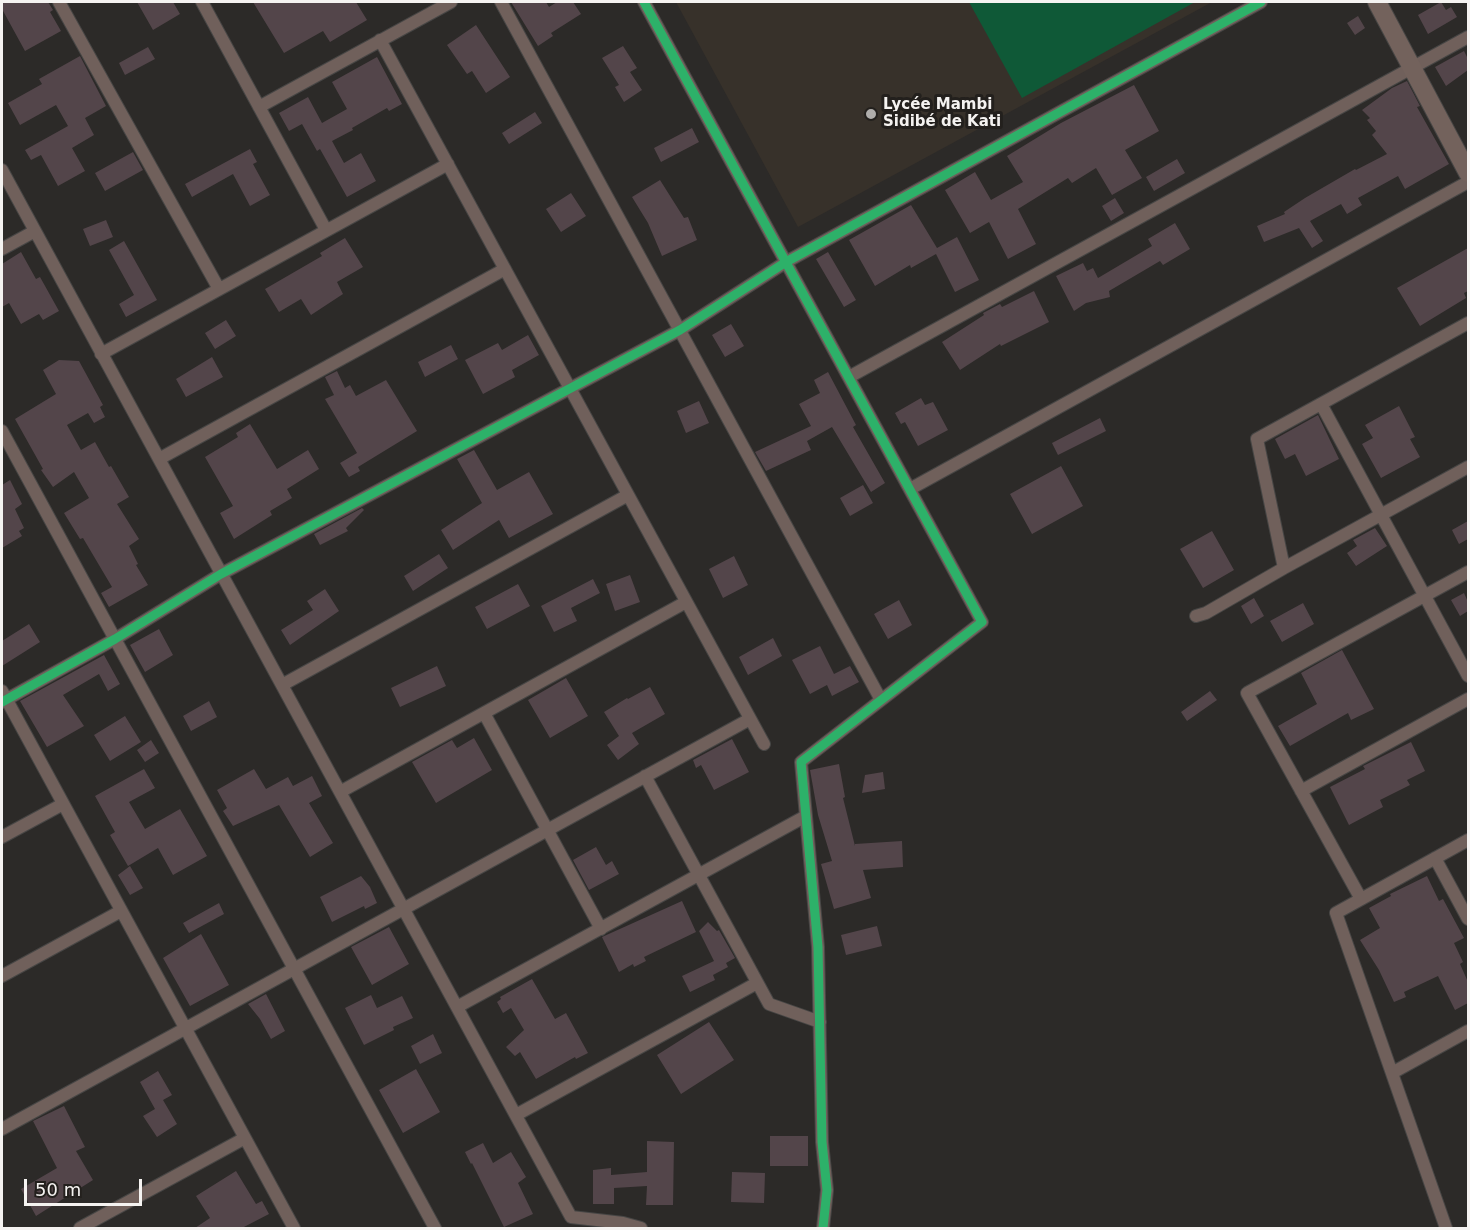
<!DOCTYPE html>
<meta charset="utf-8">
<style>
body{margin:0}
#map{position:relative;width:1470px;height:1230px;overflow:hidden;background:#2c2a28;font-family:"DejaVu Sans",sans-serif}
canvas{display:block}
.frame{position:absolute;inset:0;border:3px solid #f5f3f1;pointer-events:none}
.scale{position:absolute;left:24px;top:1179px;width:118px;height:27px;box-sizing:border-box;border:3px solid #f5f3f1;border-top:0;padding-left:8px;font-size:18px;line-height:21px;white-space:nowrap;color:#f5f3f1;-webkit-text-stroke:4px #23201d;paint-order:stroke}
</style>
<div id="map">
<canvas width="1470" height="1230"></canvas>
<div class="frame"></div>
<div class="scale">50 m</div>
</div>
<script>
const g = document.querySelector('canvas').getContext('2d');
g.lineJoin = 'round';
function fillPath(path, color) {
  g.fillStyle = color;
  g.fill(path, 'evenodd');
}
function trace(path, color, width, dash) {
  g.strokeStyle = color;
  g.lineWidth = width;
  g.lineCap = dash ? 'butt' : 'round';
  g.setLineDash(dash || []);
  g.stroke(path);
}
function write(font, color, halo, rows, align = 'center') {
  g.font = font + ' "DejaVu Sans",sans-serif';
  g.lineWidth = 6;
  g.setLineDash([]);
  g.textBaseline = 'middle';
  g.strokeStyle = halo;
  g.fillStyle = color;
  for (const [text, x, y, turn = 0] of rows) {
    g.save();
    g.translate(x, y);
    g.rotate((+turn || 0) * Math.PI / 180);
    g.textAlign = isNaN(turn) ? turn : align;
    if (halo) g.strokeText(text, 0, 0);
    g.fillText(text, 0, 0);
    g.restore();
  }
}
fillPath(new Path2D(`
 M 676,2 L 1212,2 L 798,227 Z`), '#37312a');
fillPath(new Path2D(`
 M 969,2 L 1195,2 L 1022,98 Z`), '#0f5937');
fillPath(new Path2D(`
 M 2,2 L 48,2 L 53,10 L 50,12 L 61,31 L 25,51 L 2,9 Z
 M 137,2 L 173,2 L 180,14 L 153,30 Z
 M 253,2 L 356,2 L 367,20 L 330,42 L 323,31 L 284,53 Z
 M 511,2 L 546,2 L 549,7 L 557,2 L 573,2 L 581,14 L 551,33 L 553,36 L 538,46 Z
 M 1441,2 L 1446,10 L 1451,7 L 1457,17 L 1428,34 L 1418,15 Z
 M 1358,16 L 1365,28 L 1355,35 L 1347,23 Z
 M 476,25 L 510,77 L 486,93 L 472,71 L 467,74 L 447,45 Z
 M 623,46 L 637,68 L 630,72 L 642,90 L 624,102 L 615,87 L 619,85 L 602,58 Z
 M 148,47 L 155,59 L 125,75 L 119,63 Z
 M 1464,51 L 1468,59 L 1468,70 L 1446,86 L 1435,67 Z
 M 80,56 L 106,106 L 85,118 L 94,135 L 72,148 L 85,171 L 58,186 L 41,155 L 31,160 L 25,150 L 68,126 L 56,105 L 20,125 L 8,103 L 42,84 L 39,79 Z
 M 377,57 L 402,104 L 389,111 L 387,108 L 352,128 L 353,130 L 332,141 L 344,163 L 361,153 L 376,181 L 347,197 L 320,149 L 317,151 L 302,124 L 289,131 L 279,113 L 308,97 L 322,123 L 347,109 L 332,82 Z
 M 1407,81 L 1420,106 L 1417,107 L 1449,164 L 1405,189 L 1398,176 L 1358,198 L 1362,205 L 1347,214 L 1341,204 L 1310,221 L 1323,241 L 1312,248 L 1299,228 L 1264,242 L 1257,226 L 1285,214 L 1284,212 L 1305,198 L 1355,169 L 1356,170 L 1387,154 L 1372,135 L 1376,131 L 1367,120 L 1370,118 L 1362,110 L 1392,88 Z
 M 1134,85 L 1159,131 L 1125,150 L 1142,178 L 1112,195 L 1096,168 L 1072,183 L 1068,178 L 1018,209 L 1036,244 L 1008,259 L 989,222 L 970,233 L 945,190 L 975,172 L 991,200 L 1023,182 L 1007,156 L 1061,123 Z
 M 535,112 L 542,123 L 509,144 L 502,133 Z
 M 692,128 L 699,142 L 661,162 L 654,148 Z
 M 250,149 L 257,162 L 253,164 L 270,195 L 250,206 L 233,174 L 192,197 L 185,184 Z
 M 133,152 L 143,170 L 105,191 L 95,173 Z
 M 1177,159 L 1185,173 L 1154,191 L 1146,177 Z
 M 660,180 L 684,218 L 688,217 L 697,240 L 662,256 L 648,223 L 632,197 Z
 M 571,193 L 586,216 L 561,232 L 546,209 Z
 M 1115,198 L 1124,213 L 1111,221 L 1102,206 Z
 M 911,205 L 937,248 L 957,237 L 979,280 L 955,292 L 936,254 L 911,268 L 910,265 L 875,286 L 849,240 Z
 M 106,220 L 113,237 L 90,246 L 83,229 Z
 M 1175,223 L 1190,249 L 1163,265 L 1160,261 L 1109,291 L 1110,297 L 1086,303 L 1074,311 L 1056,276 L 1083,263 L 1087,271 L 1093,268 L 1098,278 L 1152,246 L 1148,239 Z
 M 345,238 L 363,267 L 337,282 L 343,294 L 311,315 L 301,299 L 279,312 L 265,289 L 322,256 L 320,253 Z
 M 124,241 L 157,300 L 126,317 L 119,304 L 134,295 L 109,250 Z
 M 1468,248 L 1468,291 L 1464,293 L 1466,298 L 1420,326 L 1397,288 Z
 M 21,252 L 36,279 L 40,277 L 59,311 L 43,320 L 39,314 L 21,324 L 9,303 L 2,307 L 2,264 Z
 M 828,252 L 856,300 L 844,307 L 816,259 Z
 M 1034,291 L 1049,322 L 1001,346 L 1000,344 L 960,370 L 942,342 L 984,315 L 983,313 L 1000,304 L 1002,307 Z
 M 226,320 L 236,336 L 215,349 L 205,333 Z
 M 731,324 L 744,346 L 725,357 L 712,335 Z
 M 528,335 L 539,355 L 512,370 L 515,377 L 483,394 L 465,360 L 498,343 L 502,350 Z
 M 451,345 L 458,359 L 425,377 L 418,362 Z
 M 212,357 L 223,377 L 186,397 L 176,379 Z
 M 59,360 L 79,361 L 103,405 L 100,407 L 105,417 L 94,423 L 88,413 L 67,425 L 81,450 L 95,442 L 109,467 L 111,466 L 129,497 L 117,504 L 139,539 L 129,546 L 138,564 L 136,565 L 148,585 L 109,607 L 101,593 L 112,587 L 83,538 L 80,539 L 64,513 L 89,498 L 74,472 L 53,487 L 41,470 L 43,469 L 15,419 L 56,394 L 43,370 Z
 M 337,371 L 345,388 L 350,385 L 356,396 L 386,380 L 417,431 L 358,467 L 360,471 L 349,477 L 340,463 L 357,453 L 325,399 L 334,395 L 325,377 Z
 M 828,372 L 856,425 L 853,427 L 885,483 L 871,492 L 832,427 L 807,441 L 811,450 L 766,471 L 755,452 L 811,426 L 799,404 L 820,393 L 814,380 Z
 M 921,398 L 925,405 L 933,402 L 948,430 L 918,446 L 905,422 L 901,424 L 895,413 Z
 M 699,401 L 709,423 L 686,433 L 677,411 Z
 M 1399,406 L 1415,437 L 1410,439 L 1420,457 L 1381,478 L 1362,444 L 1373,438 L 1365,425 Z
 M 1318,415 L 1339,459 L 1306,476 L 1295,454 L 1285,459 L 1275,439 Z
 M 1100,418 L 1106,431 L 1058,455 L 1052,443 Z
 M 250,424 L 277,469 L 308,450 L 319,469 L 287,489 L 292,498 L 270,511 L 272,515 L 234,539 L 220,513 L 233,506 L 205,457 L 238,437 L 236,433 Z
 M 474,450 L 497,490 L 529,472 L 553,514 L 509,538 L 499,520 L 453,550 L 441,530 L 482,503 L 457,459 Z
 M 1061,466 L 1083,506 L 1032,534 L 1010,494 Z
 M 10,480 L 22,504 L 15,509 L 24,528 L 19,531 L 22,536 L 2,548 L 2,485 Z
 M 863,485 L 873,503 L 850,516 L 840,498 Z
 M 362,508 L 364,510 L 346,528 L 348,531 L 320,545 L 314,534 Z
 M 1468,521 L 1468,539 L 1459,544 L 1452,530 Z
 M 1375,528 L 1387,546 L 1356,566 L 1347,553 L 1357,546 L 1353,540 Z
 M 1212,531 L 1234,570 L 1203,588 L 1180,549 Z
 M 439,554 L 448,568 L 413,591 L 404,576 Z
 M 734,556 L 748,585 L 723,598 L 709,569 Z
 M 630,575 L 640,602 L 615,611 L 606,584 Z
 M 593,579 L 600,593 L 571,608 L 577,621 L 554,632 L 541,606 Z
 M 518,584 L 530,606 L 487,629 L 475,607 Z
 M 325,589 L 339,611 L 290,645 L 281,630 L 313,610 L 307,601 Z
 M 1464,593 L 1468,602 L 1468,611 L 1460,616 L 1451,600 Z
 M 1254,598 L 1264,616 L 1251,624 L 1241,606 Z
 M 899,600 L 912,625 L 888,639 L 874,614 Z
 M 1303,603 L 1314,624 L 1282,642 L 1270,621 Z
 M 29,624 L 40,642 L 2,666 L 2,641 Z
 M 159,629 L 173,655 L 145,672 L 130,645 Z
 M 773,638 L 782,656 L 748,675 L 739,657 Z
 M 820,646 L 834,674 L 850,666 L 859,682 L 832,696 L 827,685 L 810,694 L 792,660 Z
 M 1342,650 L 1374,709 L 1351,720 L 1348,713 L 1290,746 L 1278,726 L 1317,704 L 1301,673 Z
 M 104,655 L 120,684 L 108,691 L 99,674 L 63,695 L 84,726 L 47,747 L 20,701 Z
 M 437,666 L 446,686 L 400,707 L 391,688 Z
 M 566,678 L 588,716 L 550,738 L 528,700 Z
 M 650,687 L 665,714 L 632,733 L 639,744 L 618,760 L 607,745 L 619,736 L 604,712 L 627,698 L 628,699 Z
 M 1210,691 L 1217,700 L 1187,721 L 1181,712 Z
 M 209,701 L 217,717 L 191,731 L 183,716 Z
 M 125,716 L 141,742 L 110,761 L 94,735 Z
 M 474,738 L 492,770 L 436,803 L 412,762 L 452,740 L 457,748 Z
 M 732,739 L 749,772 L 714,790 L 701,765 L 696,768 L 693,760 Z
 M 151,740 L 159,753 L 145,762 L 137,750 Z
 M 1411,742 L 1425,771 L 1407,780 L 1410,785 L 1380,800 L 1383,807 L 1349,825 L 1330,787 L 1365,769 L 1363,766 Z
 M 839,764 L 845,797 L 843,798 L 855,846 L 855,844 L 902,841 L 903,867 L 863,870 L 871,898 L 834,909 L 821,864 L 832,861 L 818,815 L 810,770 Z
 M 144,769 L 155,788 L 129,802 L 145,829 L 180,809 L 207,856 L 173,875 L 158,848 L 128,866 L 110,835 L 115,832 L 95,796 Z
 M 254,769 L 266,789 L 288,777 L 293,786 L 312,776 L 322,796 L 309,803 L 333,843 L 310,857 L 279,805 L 233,826 L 223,811 L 227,808 L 217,790 Z
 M 883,772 L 885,789 L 862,793 L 865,775 Z
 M 596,847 L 606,865 L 612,861 L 619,874 L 589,890 L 573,860 Z
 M 130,866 L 143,888 L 130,895 L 118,875 Z
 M 361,876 L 370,887 L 377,903 L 365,909 L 364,906 L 332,922 L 320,897 Z
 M 1427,876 L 1439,901 L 1443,899 L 1464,938 L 1454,943 L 1463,962 L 1460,964 L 1468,982 L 1468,1003 L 1455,1010 L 1438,976 L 1404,992 L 1406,997 L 1394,1002 L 1379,970 L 1360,940 L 1380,928 L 1369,908 L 1391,896 L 1390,894 Z
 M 682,901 L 696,932 L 644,957 L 646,961 L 634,967 L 633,964 L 619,972 L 602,937 Z
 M 219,903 L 224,914 L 189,933 L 183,923 Z
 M 708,922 L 717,931 L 719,930 L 735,958 L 726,963 L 728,967 L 713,975 L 715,980 L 690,992 L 682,976 L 714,961 L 699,931 Z
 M 877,926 L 882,946 L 846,955 L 841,935 Z
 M 389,927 L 409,964 L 372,985 L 351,947 Z
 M 201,934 L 229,985 L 190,1006 L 163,958 Z
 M 532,979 L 555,1019 L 566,1013 L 588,1053 L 576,1059 L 575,1057 L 536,1079 L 520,1052 L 515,1056 L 506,1047 L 524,1030 L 511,1008 L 503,1013 L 497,1002 L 501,999 L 500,997 Z
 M 266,994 L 285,1031 L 271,1039 L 260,1019 L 248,1004 Z
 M 371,995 L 377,1008 L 402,996 L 413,1018 L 393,1027 L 394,1030 L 364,1045 L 345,1008 Z
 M 709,1022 L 734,1060 L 681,1094 L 657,1055 Z
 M 433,1034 L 442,1053 L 420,1064 L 411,1046 Z
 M 416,1069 L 440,1112 L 403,1133 L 379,1090 Z
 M 158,1071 L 172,1095 L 163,1100 L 177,1124 L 157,1137 L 143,1116 L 155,1109 L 140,1082 Z
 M 64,1106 L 85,1147 L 76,1151 L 93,1180 L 36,1216 L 21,1189 L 57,1168 L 33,1121 Z
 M 770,1136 L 808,1136 L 808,1166 L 770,1166 Z
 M 647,1141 L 674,1142 L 673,1205 L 646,1205 L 647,1186 L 614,1188 L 614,1204 L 593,1204 L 593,1170 L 611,1168 L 611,1175 L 647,1172 Z
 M 483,1143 L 493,1163 L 511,1152 L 526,1177 L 518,1183 L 533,1214 L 504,1227 L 472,1163 L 471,1164 L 465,1152 Z
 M 236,1171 L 256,1204 L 262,1201 L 269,1214 L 242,1228 L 195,1228 L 210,1218 L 196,1196 Z
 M 732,1172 L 765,1173 L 764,1203 L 731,1202 Z`), '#53454a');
const street = new Path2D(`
 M 59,2 L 219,289
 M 202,2 L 326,230
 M 501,2 L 881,700
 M 644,2 L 982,622 L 801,762 L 818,947 L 822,1142 L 827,1190 L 823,1228
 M 380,40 L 764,744
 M 259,107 L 451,2
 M 2,170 L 571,1217 L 623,1223 L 641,1228
 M 2,249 L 35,231
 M 101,354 L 448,164
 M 849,377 L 1468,37
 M 1321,404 L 1468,676
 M 2,431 L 435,1228
 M 159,459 L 505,269
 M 910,489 L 1468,182
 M 1284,568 L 1257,439 L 1468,323
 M 1196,616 L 1206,613 L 1284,568 L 1468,467
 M 282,685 L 628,495
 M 2,691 L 294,1228
 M 2,702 L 115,639 L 221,574 L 680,330 L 786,262 L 1261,2
 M 484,713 L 601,929
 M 645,776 L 769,1004 L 820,1022
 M 1301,791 L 1468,699
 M 340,792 L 686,602
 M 2,837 L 63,804
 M 1435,858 L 1468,919
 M 1361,899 L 1247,693 L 1468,572
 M 2,976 L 121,911
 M 457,1007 L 806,816
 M 1392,1073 L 1468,1031
 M 516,1115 L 757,983
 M 2,1129 L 750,719
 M 80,1228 L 245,1138
 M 1446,1228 L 1336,913 L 1468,840`);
const secondary = new Path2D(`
 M 1377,2 L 1468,173`);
trace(street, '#474645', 14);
trace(secondary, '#474645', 20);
trace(street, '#70605b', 12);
trace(secondary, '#73625c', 18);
trace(new Path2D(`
 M 644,2 L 982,622 L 801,762 L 818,947 L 822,1142 L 827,1190 L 823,1228
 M 2,702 L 115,639 L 221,574 L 680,330 L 786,262 L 1261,2`), '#2db169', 9);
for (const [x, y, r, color] of [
 [871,114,6,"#afadab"]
]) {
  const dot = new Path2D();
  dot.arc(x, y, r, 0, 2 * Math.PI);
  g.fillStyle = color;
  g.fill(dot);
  trace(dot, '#23201d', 2);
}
write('bold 15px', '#f5f3f1', '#23201d', [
 ["Lycée Mambi",883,105],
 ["Sidibé de Kati",883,122]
], 'left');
</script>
